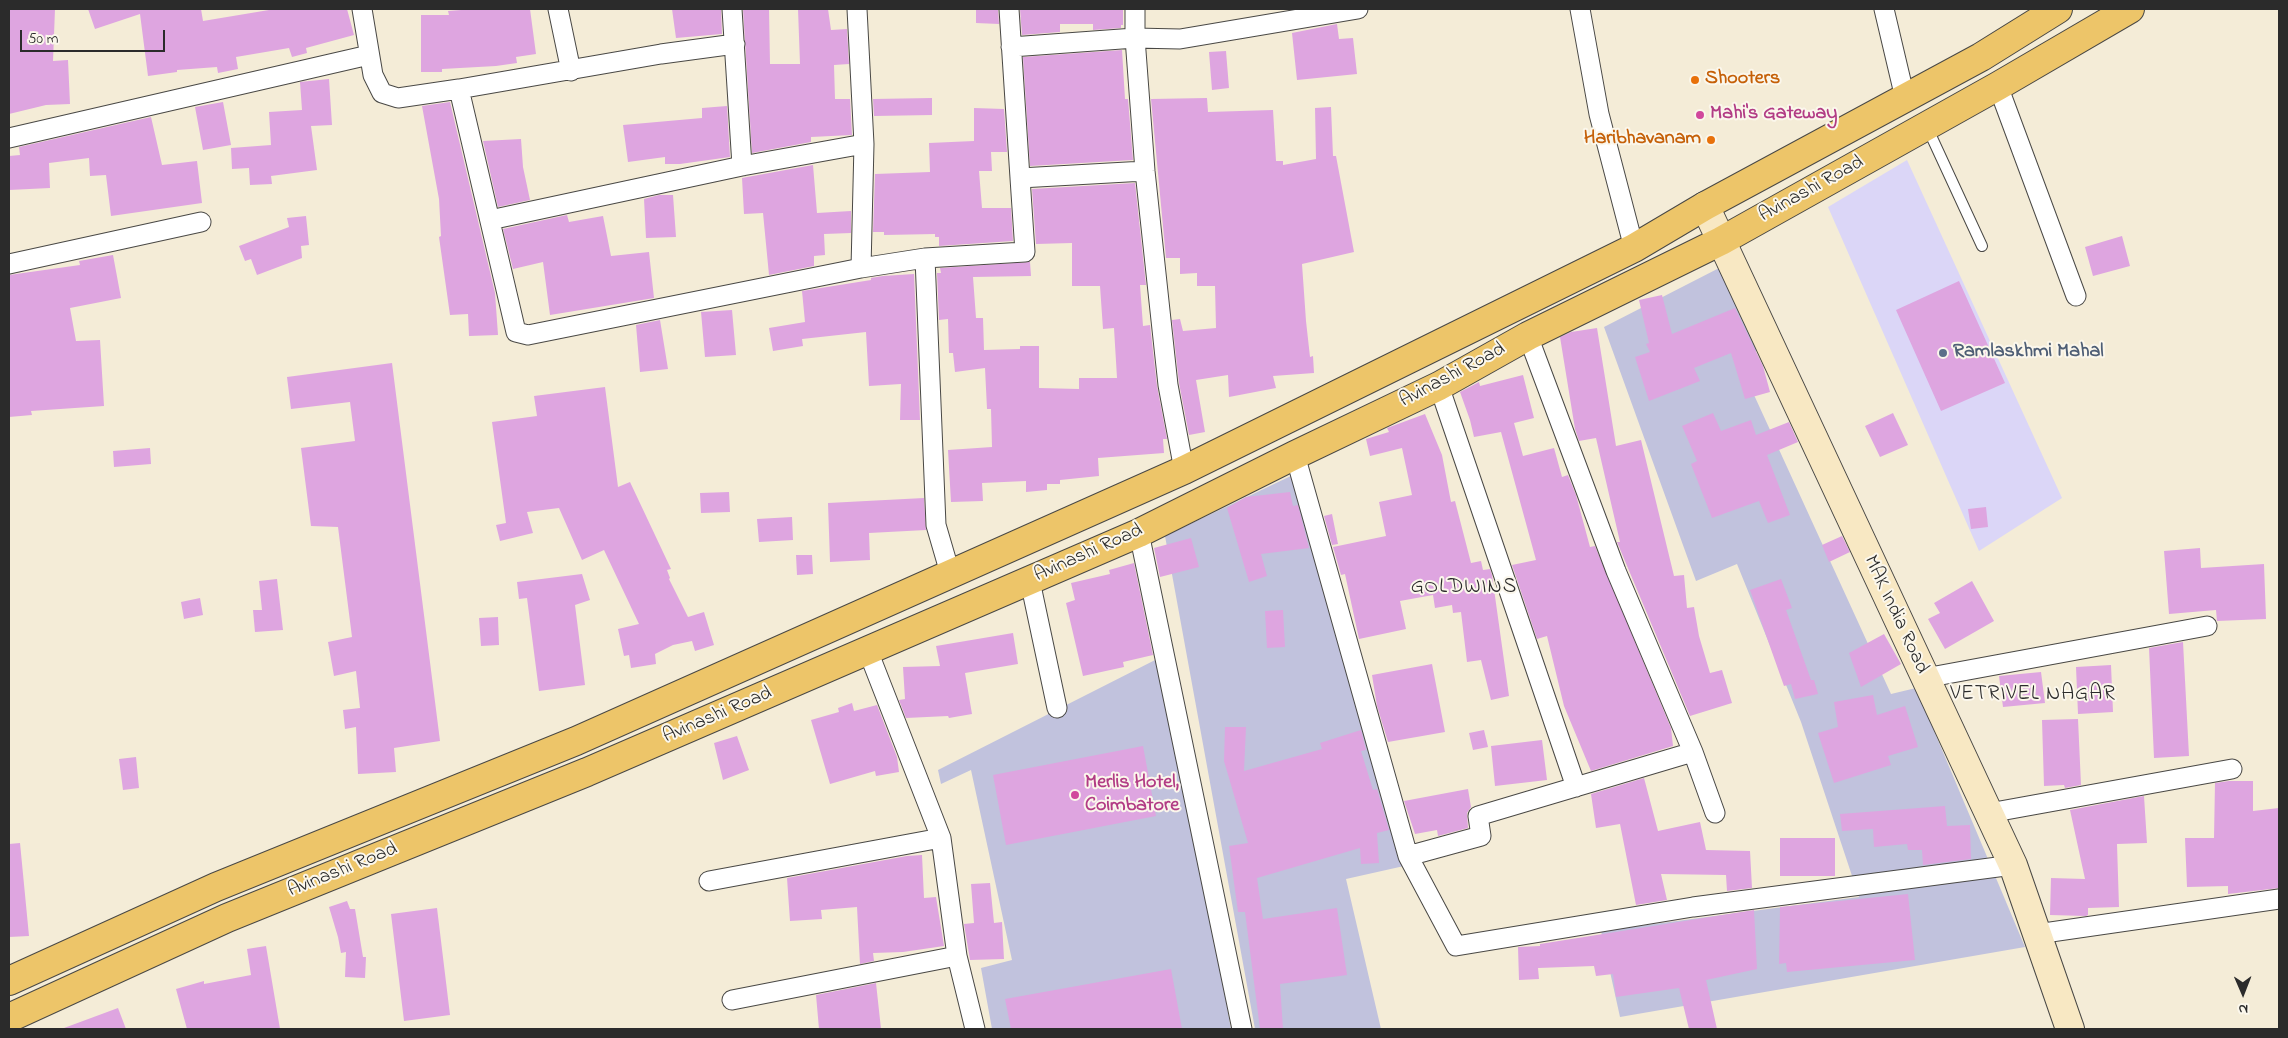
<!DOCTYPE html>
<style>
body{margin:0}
#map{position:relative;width:2288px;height:1038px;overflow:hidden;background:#f4ecd7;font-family:"Indie Flower",sans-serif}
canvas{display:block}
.frame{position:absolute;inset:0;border:10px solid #2b2b2b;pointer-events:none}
.north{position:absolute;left:2218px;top:968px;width:50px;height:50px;-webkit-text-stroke:4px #fbf7ec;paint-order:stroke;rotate:179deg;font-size:14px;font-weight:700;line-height:20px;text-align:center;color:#2b2b2b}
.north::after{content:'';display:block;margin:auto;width:18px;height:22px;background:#2b2b2b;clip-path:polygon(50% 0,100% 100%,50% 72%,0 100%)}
.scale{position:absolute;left:20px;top:30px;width:145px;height:22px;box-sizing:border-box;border:2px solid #2b2b2b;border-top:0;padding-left:6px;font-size:15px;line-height:18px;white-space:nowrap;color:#2b2b2b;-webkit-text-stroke:4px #fbf7ec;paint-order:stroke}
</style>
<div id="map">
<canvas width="2288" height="1038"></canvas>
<div class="frame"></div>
<div class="north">N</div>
<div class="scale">50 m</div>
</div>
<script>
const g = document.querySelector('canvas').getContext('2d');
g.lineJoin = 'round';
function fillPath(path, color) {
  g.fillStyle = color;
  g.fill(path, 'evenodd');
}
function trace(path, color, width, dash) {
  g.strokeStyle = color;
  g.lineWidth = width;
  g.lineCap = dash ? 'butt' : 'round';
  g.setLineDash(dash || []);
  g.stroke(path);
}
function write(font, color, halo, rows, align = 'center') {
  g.font = font + ' "Indie Flower",sans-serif';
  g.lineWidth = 4;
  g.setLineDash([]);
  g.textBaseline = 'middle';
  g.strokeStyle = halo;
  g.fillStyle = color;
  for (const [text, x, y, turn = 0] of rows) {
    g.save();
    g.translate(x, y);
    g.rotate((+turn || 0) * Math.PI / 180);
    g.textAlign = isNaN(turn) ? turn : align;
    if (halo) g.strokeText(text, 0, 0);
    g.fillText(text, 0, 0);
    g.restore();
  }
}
fillPath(new Path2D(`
 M 1907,160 L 2062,498 L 1979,551 L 1828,207 Z`), '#dbd6f7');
fillPath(new Path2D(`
 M 1725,265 L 1762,348 L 1738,360 L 1891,694 L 1916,688 L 2025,947 L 1620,1017 L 1601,931 L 1859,897 L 1801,722 L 1737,564 L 1696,581 L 1604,327 Z
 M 1295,474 L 1404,866 L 1346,879 L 1381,1029 L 1255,1029 L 1165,536 Z
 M 1163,656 L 1231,1029 L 992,1029 L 981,968 L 1012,960 L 971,770 L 941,784 L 938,770 Z`), '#c1c2dd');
fillPath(new Path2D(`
 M 9,9 L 55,9 L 53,61 L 68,60 L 70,104 L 46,105 L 9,114 Z
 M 88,9 L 201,9 L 203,21 L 275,9 L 347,9 L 354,35 L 306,48 L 307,53 L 292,57 L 289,48 L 236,57 L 238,69 L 218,73 L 217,67 L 177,70 L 177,72 L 148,76 L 140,14 L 95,29 Z
 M 474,9 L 530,9 L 536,54 L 516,57 L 517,63 L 496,66 L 442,69 L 442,72 L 421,72 L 421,15 L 449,15 L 448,11 Z
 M 672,9 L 721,9 L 722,34 L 676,38 Z
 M 743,9 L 769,9 L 770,64 L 800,64 L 798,9 L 828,9 L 831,30 L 847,29 L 849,64 L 834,65 L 835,99 L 850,99 L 852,135 L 811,137 L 811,142 L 752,153 Z
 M 976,9 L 998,9 L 999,24 L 976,23 Z
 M 1020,9 L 1123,9 L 1123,25 L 1121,25 L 1121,28 L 1093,30 L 1093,24 L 1060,24 L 1060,32 L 1022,35 Z
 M 1337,24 L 1339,39 L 1353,38 L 1357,74 L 1297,80 L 1292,33 Z
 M 1122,50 L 1125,99 L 1128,99 L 1133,160 L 1030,166 L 1023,57 Z
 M 1226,51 L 1229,88 L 1212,90 L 1209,52 Z
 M 329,79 L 332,125 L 311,126 L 317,170 L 271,176 L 272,184 L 250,185 L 249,168 L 232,169 L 231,148 L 271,145 L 269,112 L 302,110 L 300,82 Z
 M 932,98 L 932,115 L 874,116 L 873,99 Z
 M 1207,98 L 1208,112 L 1273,110 L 1276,161 L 1283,161 L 1283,165 L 1316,159 L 1315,108 L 1331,107 L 1333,156 L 1336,156 L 1354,252 L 1302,264 L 1306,321 L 1310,357 L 1313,356 L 1314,373 L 1273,376 L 1276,388 L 1229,397 L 1228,375 L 1196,380 L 1205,432 L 1189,435 L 1179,383 L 1172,320 L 1180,319 L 1183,331 L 1216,328 L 1215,286 L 1197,286 L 1197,273 L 1180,274 L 1180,258 L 1166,258 L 1151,99 Z
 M 223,102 L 231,145 L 203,150 L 195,107 Z
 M 450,102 L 495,293 L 498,335 L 469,336 L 468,314 L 450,315 L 439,237 L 441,236 L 439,199 L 422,106 Z
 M 727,106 L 730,157 L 680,164 L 665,164 L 665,157 L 628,162 L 623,125 L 702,118 L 702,108 Z
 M 974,108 L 1004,109 L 1007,152 L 991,152 L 992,171 L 979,171 L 982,208 L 1011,208 L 1013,241 L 939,246 L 939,237 L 935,237 L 935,234 L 884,235 L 884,232 L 873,232 L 875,174 L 930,172 L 929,143 L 974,141 Z
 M 151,117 L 162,165 L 197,161 L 202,203 L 111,216 L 106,175 L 90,176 L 89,158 L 49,163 L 50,188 L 9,190 L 9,156 L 20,155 L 19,147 Z
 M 521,139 L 523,167 L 530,200 L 498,207 L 483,141 Z
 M 813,165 L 817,213 L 851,211 L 851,233 L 824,234 L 825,255 L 814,256 L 814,266 L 769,275 L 763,213 L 744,214 L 742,178 Z
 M 1135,183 L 1146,285 L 1140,285 L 1143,326 L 1150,325 L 1157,386 L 1167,439 L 1163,439 L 1164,453 L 1098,458 L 1099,476 L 1060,480 L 1060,484 L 1047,484 L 1047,490 L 1026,492 L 1026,481 L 982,483 L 983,501 L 951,502 L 948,450 L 992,447 L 991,409 L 987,409 L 985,368 L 955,372 L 953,353 L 949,353 L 948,319 L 939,320 L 937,273 L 941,273 L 940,268 L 1030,262 L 1031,276 L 973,277 L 976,318 L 983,318 L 984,350 L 1020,349 L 1020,346 L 1039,346 L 1039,388 L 1079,389 L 1079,378 L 1117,378 L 1114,328 L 1103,329 L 1100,286 L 1072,286 L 1072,243 L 1036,244 L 1032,189 Z
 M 659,195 L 673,195 L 676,237 L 646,238 L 644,199 Z
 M 567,215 L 569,222 L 603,216 L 611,256 L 649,252 L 654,298 L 550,315 L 543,262 L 513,269 L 503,229 Z
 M 306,216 L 309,245 L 301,246 L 302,258 L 257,275 L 251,259 L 245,261 L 239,246 L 289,227 L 287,218 Z
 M 2122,236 L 2130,266 L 2093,276 L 2085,247 Z
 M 113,255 L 121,298 L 70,308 L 76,341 L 100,340 L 104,406 L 31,411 L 32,415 L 9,417 L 9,275 L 80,265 L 79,261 Z
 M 914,274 L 920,420 L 900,420 L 901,384 L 869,386 L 866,332 L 802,339 L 803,346 L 773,351 L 769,328 L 805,322 L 802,291 L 871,280 L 871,278 L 883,276 Z
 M 1959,281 L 2005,383 L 1941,411 L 1896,310 Z
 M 1662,295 L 1672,334 L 1735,308 L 1763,366 L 1770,392 L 1745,399 L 1731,353 L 1694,368 L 1700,381 L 1649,401 L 1635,357 L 1650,352 L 1646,344 L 1649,343 L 1639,300 Z
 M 732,310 L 736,355 L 705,357 L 701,312 Z
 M 660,320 L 668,369 L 640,372 L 636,325 Z
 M 1597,328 L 1616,446 L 1641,440 L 1674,576 L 1684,575 L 1687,608 L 1694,607 L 1699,636 L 1710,673 L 1722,670 L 1732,703 L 1690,716 L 1617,542 L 1620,542 L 1596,438 L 1579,441 L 1575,429 L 1560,337 L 1571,332 Z
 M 392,363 L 440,741 L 394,748 L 396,772 L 358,774 L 356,727 L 345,729 L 343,710 L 360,708 L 356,671 L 334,676 L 328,642 L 352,637 L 338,527 L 311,526 L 301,448 L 355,441 L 350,402 L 291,409 L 287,377 Z
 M 1523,375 L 1534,418 L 1514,423 L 1523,456 L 1554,448 L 1562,477 L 1568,475 L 1576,495 L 1590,547 L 1595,546 L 1671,728 L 1673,746 L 1591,771 L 1564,706 L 1547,636 L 1537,639 L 1512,565 L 1536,560 L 1501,432 L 1474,437 L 1470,420 L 1460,392 L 1479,382 L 1480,386 Z
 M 605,387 L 618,487 L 630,482 L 671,569 L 667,570 L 670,578 L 669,579 L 688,617 L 704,612 L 714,645 L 695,651 L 692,641 L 673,645 L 655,654 L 656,664 L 631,668 L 629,655 L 624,656 L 618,629 L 639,624 L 604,550 L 582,560 L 559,508 L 527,512 L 533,533 L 500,541 L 496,525 L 506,523 L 492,422 L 537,416 L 534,396 Z
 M 1713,413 L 1721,431 L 1751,420 L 1756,435 L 1789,422 L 1798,442 L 1767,455 L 1790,515 L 1768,523 L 1759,501 L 1712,518 L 1691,464 L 1697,461 L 1682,426 Z
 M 1893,413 L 1908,445 L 1880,457 L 1865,426 Z
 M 1425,414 L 1442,455 L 1451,502 L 1455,501 L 1471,563 L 1481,561 L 1483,570 L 1490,569 L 1492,575 L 1509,696 L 1491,700 L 1481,660 L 1467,662 L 1461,612 L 1453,613 L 1452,605 L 1435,608 L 1433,595 L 1400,601 L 1406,629 L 1359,639 L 1345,574 L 1341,575 L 1333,547 L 1386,536 L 1379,502 L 1412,495 L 1402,448 L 1370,456 L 1366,439 L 1389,432 L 1387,428 Z
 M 150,448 L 151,464 L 114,467 L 113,451 Z
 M 729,492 L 730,512 L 701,513 L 700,493 Z
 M 1290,492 L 1293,506 L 1298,505 L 1309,548 L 1261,554 L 1267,576 L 1249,582 L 1227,508 L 1246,497 Z
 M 924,498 L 926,530 L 869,533 L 870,560 L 830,562 L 828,503 Z
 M 1986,507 L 1988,527 L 1971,529 L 1968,509 Z
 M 1332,514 L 1338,544 L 1332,545 L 1324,516 Z
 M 792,517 L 793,540 L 759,542 L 757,519 Z
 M 1842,536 L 1850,552 L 1829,562 L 1822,545 Z
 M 1191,538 L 1199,567 L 1160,577 L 1154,548 Z
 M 2200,548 L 2201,568 L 2264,564 L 2266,619 L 2217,621 L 2216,610 L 2169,614 L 2164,551 Z
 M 796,555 L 812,555 L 813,574 L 797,575 Z
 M 1134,563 L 1153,655 L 1123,662 L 1124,667 L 1083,676 L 1066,603 L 1075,600 L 1071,583 L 1110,574 L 1109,570 Z
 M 582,574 L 590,600 L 575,605 L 585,685 L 539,691 L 527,598 L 519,599 L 517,582 Z
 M 277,579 L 283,630 L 255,632 L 253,610 L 262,610 L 259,581 Z
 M 1781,579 L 1792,608 L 1786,610 L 1811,680 L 1814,680 L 1818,694 L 1795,699 L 1791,684 L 1784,686 L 1750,590 Z
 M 1972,581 L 1994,621 L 1945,649 L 1928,619 L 1940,613 L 1934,603 Z
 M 200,598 L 203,615 L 184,619 L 181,602 Z
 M 1283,610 L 1285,647 L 1267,648 L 1265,611 Z
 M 498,617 L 499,645 L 481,646 L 479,618 Z
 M 1013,633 L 1018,664 L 965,673 L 972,714 L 949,718 L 948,716 L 906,718 L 899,700 L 905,699 L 903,667 L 940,666 L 936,646 Z
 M 1884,634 L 1901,664 L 1861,687 L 1849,653 Z
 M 2183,642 L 2189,756 L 2154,758 L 2149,648 Z
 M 1432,664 L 1445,732 L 1388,742 L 1377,706 L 1372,675 Z
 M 2111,665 L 2113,712 L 2078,714 L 2076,667 Z
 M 2041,672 L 2045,703 L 2003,707 L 1999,676 Z
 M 1873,695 L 1877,715 L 1905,706 L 1918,747 L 1888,756 L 1891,765 L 1834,783 L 1818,733 L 1838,727 L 1834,702 Z
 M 852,703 L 854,711 L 877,705 L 897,757 L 899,772 L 876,776 L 875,771 L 830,784 L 811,720 L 839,712 L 838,708 Z
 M 2078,719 L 2081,785 L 2065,788 L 2064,785 L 2044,786 L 2042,720 Z
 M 1225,727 L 1246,727 L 1244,771 L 1322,749 L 1320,743 L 1361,730 L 1366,750 L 1361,751 L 1373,790 L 1377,789 L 1389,830 L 1377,833 L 1379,863 L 1361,864 L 1360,848 L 1257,878 L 1263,919 L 1337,908 L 1347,975 L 1280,984 L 1283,1029 L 1260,1029 L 1245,912 L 1238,912 L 1229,846 L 1248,843 L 1224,761 Z
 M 1484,730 L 1488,747 L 1473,750 L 1469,733 Z
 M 737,736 L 749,770 L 723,780 L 714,743 Z
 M 1542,740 L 1547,780 L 1495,786 L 1491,746 Z
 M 1143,746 L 1156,816 L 1006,845 L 993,775 Z
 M 136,757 L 139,788 L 123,790 L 119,759 Z
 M 1644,778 L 1658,831 L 1700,822 L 1706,850 L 1750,851 L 1752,888 L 1727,891 L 1726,875 L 1661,874 L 1667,900 L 1636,905 L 1620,824 L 1596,828 L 1591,794 Z
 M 2229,781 L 2253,781 L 2253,811 L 2279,808 L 2279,888 L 2228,894 L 2228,886 L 2187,887 L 2185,838 L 2214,838 L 2215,783 Z
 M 1468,789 L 1471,807 L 1467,813 L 1468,828 L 1438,836 L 1437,830 L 1415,834 L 1404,801 Z
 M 2144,796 L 2147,843 L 2117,844 L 2119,907 L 2088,908 L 2088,915 L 2086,916 L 2050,915 L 2051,878 L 2085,879 L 2070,810 Z
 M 1945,806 L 1947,826 L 1970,825 L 1971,859 L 1923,865 L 1922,850 L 1908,850 L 1907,844 L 1874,847 L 1873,829 L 1842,831 L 1840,814 Z
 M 1780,838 L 1835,838 L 1835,876 L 1780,876 Z
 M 20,843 L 29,936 L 9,937 L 9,844 Z
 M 922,855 L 924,898 L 936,897 L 944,946 L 903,952 L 873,953 L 874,961 L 860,964 L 857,907 L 821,910 L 822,919 L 790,921 L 787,878 L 907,856 Z
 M 990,883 L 994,923 L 1002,922 L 1004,959 L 970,960 L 964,924 L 974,923 L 971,884 Z
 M 1908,894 L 1915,960 L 1787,972 L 1786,963 L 1779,964 L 1780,907 Z
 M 347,901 L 350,909 L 355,909 L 363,957 L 366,957 L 365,978 L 345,977 L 346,952 L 341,953 L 338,937 L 329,907 Z
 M 437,908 L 450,1015 L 404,1021 L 391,914 Z
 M 1754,910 L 1757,969 L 1706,980 L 1717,1029 L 1689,1029 L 1679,988 L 1616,997 L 1613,974 L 1596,976 L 1594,966 L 1538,968 L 1539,979 L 1519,980 L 1518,947 L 1540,946 L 1540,944 Z
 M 266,946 L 280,1029 L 187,1029 L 176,989 L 204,981 L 204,984 L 251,975 L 247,949 Z
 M 1171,969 L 1182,1029 L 1011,1029 L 1005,999 Z
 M 876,983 L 881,1029 L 819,1029 L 816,995 Z
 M 118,1008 L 126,1029 L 65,1029 L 64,1028 Z`), '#dea5e0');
const lane = new Path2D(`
 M 1927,127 L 1982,246`);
const street = new Path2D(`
 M 362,9 L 373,75 L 382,93 L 398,98 L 459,89 L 516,332 L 528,335 L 861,268 L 925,258 L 936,525 L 950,573
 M 558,9 L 571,71
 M 732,9 L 742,166
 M 857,9 L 864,144 L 861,268
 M 1009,9 L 1020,178 L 1145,171
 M 1580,9 L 1599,114 L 1634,248
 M 1884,9 L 1905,98
 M 1011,47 L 1135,38 L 1135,9
 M 1998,86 L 2076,296
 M 459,89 L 661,54 L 735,44
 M 9,138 L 369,55
 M 490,220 L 742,166 L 864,144
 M 925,258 L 1025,252 L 1020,178
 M 9,264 L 201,222
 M 1528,336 L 1616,571 L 1693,752 L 1715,813
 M 1439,386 L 1576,787
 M 1295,455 L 1408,856 L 1456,946 L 1693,907 L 2013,865
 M 1184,470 L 1168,385 L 1161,320 L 1145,171 L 1135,38 L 1180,39 L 1358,9
 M 1139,533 L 1242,1029
 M 1030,581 L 1057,708
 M 868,651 L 941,838 L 957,956 L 975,1029
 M 1925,678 L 2207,626
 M 1989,813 L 2232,769
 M 1408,856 L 1481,836 L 1478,816 L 1693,752
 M 709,881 L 941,838
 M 2037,934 L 2279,899
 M 732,1000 L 957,956`);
const secondary = new Path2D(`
 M 1705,206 L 2013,865 L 2070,1029`);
const primary = new Path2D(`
 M 9,981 L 216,887 L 576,741 L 1184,470 L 1634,248 L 1705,206 L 1981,57 L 2058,9
 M 9,1018 L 227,918 L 587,772 L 1139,533 L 1295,455 L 1439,386 L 1528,336 L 1721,241 L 1998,86 L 2130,9`);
trace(lane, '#494845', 12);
trace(street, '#494845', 21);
trace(secondary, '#494845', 30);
trace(primary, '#494845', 30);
trace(lane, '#fff', 10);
trace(street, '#fff', 19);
trace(secondary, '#f8e8c3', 28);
trace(primary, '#edc569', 28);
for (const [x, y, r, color] of [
 [1695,80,5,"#e8710a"],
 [1700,115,5,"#d1479c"],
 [1711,140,5,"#e8710a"],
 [1943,353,5,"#5c6f8a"],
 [1075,795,5,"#d1479c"]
]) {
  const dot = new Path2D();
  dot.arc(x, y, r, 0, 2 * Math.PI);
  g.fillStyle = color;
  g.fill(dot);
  trace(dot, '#fbf7ec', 2);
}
write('bold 20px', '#c56008', '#fbf7ec', [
 ["Shooters",1705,80],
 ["Haribhavanam",1701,140,"right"]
], 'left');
write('bold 20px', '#b23c85', '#fbf7ec', [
 ["Mahi's Gateway",1710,115],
 ["Merlis Hotel,",1085,784],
 ["Coimbatore",1085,807]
], 'left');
write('20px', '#2b2b2b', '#fbf7ec', [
 ["Avinashi Road",1812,190,-29],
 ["Avinashi Road",1453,376,-28],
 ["Avinashi Road",1089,554,-24],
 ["MAK India Road",1895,615,65],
 ["Avinashi Road",718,716,-23],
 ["Avinashi Road",343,871,-22]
]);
write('bold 20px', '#4e5e75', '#fbf7ec', [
 ["Ramlaskhmi Mahal",1953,353]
], 'left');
g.letterSpacing = '1px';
write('21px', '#2b2b2b', '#fbf7ec', [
 ["GOLDWINS",1464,589],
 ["VETRIVEL NAGAR",2033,696]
]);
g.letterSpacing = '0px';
</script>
